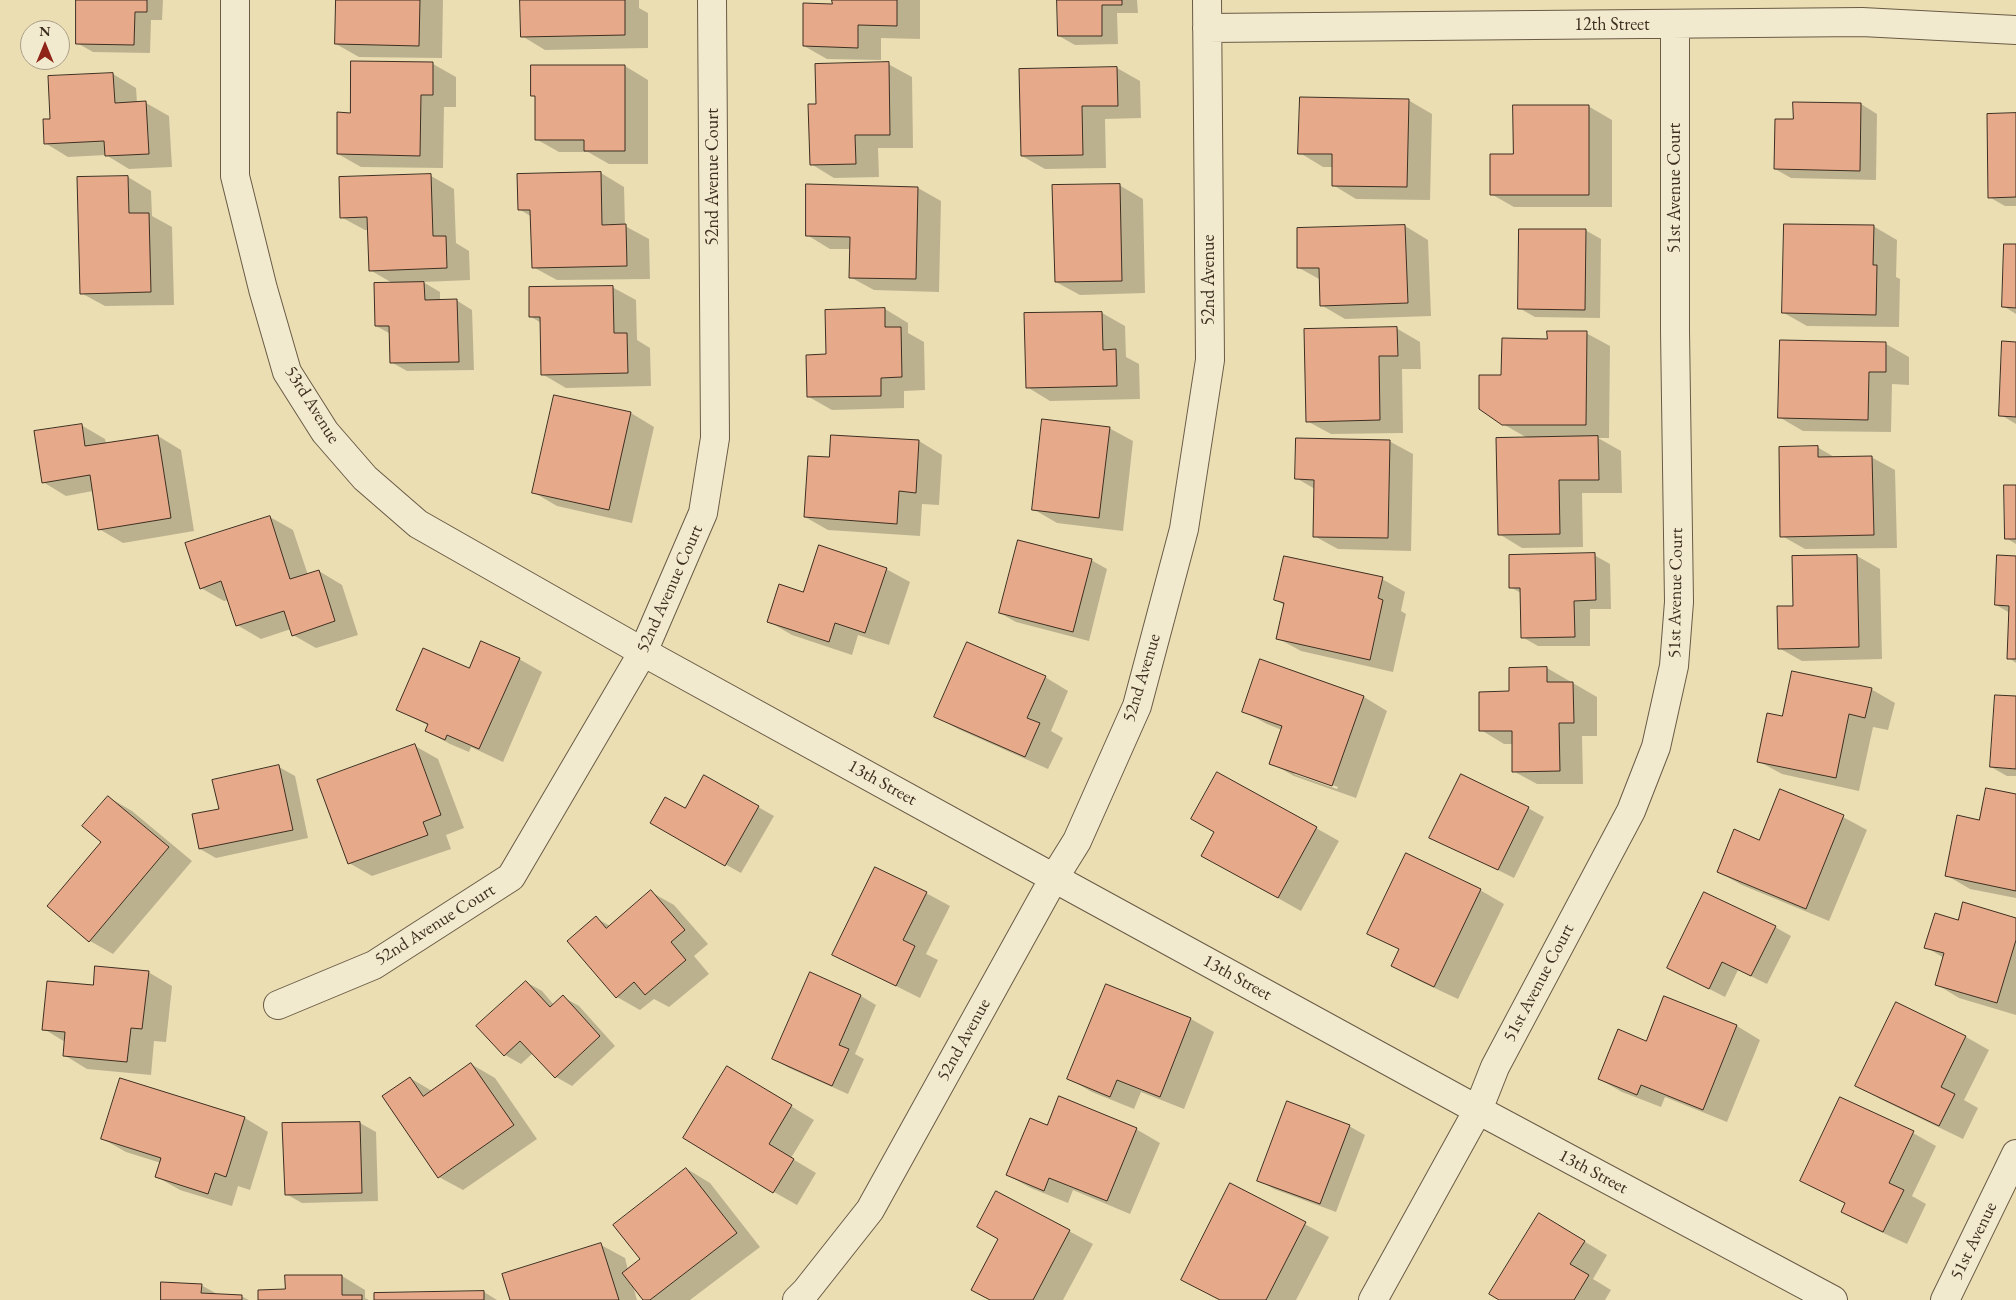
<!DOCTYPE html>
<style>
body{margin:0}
#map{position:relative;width:2016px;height:1300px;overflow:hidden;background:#ebdeb3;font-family:"EB Garamond",serif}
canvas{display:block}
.north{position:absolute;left:20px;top:20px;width:50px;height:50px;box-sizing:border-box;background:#f2eace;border:1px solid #aa9f89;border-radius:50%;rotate:0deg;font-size:14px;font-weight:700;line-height:20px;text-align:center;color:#3e2f21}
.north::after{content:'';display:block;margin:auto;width:18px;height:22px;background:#8f2418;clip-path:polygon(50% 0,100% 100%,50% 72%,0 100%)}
</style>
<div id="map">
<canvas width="2016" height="1300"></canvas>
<div class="north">N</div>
</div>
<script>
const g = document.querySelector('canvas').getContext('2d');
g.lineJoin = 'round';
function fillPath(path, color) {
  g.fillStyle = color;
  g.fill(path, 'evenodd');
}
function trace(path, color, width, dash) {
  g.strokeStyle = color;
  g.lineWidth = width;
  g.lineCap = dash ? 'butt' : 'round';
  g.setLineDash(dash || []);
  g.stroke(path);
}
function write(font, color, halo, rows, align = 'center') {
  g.font = font + ' "EB Garamond",serif';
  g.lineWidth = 5;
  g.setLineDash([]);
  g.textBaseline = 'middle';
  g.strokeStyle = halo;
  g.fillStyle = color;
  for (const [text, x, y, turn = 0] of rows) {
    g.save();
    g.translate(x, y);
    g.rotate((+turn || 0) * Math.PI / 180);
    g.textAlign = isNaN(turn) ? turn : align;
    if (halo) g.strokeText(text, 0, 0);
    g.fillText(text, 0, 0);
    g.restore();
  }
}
fillPath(new Path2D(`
 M 78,0 L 163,0 L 162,20 L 151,20 L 150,53 L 93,52 L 77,43 Z
 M 337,0 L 443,0 L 442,58 L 359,57 L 336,44 Z
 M 521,0 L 639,0 L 639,8 L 648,13 L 648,48 L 545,50 L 522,36 Z
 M 833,0 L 920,0 L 920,39 L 881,38 L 881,60 L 827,59 L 804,46 L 833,5 Z
 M 1059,0 L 1137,0 L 1138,13 L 1117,13 L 1118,44 L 1075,45 L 1059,36 Z
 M 433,64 L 456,77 L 456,107 L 444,107 L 443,168 L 361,167 L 338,154 L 351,114 Z
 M 888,64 L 912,77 L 913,148 L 878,148 L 879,177 L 834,178 L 811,164 L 817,106 Z
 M 625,66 L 648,80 L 648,164 L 609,164 L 588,152 L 559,152 L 536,139 L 536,97 L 532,95 Z
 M 1117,68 L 1140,81 L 1141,118 L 1105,119 L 1106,168 L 1045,169 L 1022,156 L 1020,70 Z
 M 113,74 L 136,88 L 137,103 L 146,103 L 169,116 L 172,167 L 129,169 L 106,155 L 68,157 L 45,143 L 52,120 Z
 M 1408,100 L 1432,114 L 1430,200 L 1356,199 L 1333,185 L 1333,167 L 1323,167 L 1300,153 Z
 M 1861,104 L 1877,114 L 1876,180 L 1791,178 L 1775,169 L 1794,120 Z
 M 1588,106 L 1612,120 L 1612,207 L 1514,207 L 1491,194 L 1514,156 Z
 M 2016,115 L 2016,206 L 2005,206 L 1989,197 Z
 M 601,173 L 624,187 L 625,226 L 649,239 L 650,279 L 557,280 L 533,267 L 532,217 L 519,209 Z
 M 431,176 L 454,189 L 456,243 L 469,251 L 470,280 L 423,282 L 440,292 L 440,301 L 456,300 L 472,310 L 474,370 L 407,371 L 391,362 L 391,334 L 376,326 L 394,284 L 370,270 L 369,230 L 365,230 L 341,217 Z
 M 128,177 L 151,191 L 152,216 L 172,227 L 174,305 L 105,306 L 81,293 Z
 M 1119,185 L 1143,199 L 1145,293 L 1080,295 L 1056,282 Z
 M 918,188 L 941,201 L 939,292 L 874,290 L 850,277 L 851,249 L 830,249 L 807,235 Z
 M 1405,226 L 1428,240 L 1431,316 L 1345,319 L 1321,305 L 1321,280 L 1299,268 Z
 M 1873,226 L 1897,240 L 1896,277 L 1900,279 L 1899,327 L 1807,326 L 1784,313 Z
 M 1585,230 L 1601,239 L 1600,318 L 1535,317 L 1519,308 Z
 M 2016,245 L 2016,314 L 2003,306 Z
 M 612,287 L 636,300 L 637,340 L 650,348 L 651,386 L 566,388 L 542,374 L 541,323 L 530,316 Z
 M 885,309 L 908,323 L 908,333 L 924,342 L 925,390 L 904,391 L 904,408 L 832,410 L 809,397 L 828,355 Z
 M 1102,313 L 1125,326 L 1126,357 L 1139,364 L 1140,399 L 1050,401 L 1027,387 Z
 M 1396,328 L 1420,342 L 1421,369 L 1402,369 L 1403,433 L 1331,434 L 1307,421 Z
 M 1586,333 L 1610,346 L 1609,438 L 1598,438 L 1621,451 L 1622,493 L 1582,493 L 1583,547 L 1522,548 L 1499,534 L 1529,439 L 1503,424 L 1502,376 L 1548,340 Z
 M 2016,343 L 2016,424 L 2001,415 Z
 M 1886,344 L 1909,357 L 1909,385 L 1892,384 L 1891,432 L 1803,431 L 1779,417 Z
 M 555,396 L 631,413 L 654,427 L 632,523 L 557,506 L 533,492 Z
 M 81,425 L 105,439 L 106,444 L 158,436 L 181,450 L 194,531 L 123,543 L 99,529 L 93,491 L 66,496 L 43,482 Z
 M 1109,428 L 1133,441 L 1123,531 L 1057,523 L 1033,509 Z
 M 919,441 L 942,455 L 939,505 L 922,504 L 920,536 L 828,530 L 805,517 L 830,458 Z
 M 1389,441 L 1413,454 L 1411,551 L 1338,549 L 1314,536 L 1315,489 L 1296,478 Z
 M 1817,447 L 1836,458 L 1871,457 L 1895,470 L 1897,548 L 1805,549 L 1782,536 Z
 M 2016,486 L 2016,544 L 2006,538 Z
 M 270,517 L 293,530 L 308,575 L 319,571 L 342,585 L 358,635 L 316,648 L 293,635 L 291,629 L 261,639 L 237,625 L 229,600 L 224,601 L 201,588 Z
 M 1594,555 L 1610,564 L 1611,609 L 1590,609 L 1590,646 L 1538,646 L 1522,637 L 1521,593 L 1510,587 Z
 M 1857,556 L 1880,569 L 1882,659 L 1802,661 L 1779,648 L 1795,607 Z
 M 2016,557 L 2016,663 L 2009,658 L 2010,613 L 1996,605 Z
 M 1091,560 L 1107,569 L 1089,641 L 1016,622 L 1000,613 Z
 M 886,569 L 910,582 L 889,645 L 858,635 L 852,655 L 792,635 L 768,621 L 804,594 Z
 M 1382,579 L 1405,592 L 1401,611 L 1406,614 L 1393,672 L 1301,651 L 1277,638 L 1284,605 L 1276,600 Z
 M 519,659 L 542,672 L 503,762 L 471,747 L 469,752 L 450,744 L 427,731 L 429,726 L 397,709 L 470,669 Z
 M 1261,661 L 1364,697 L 1387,711 L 1356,798 L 1294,776 L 1271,763 L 1282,730 L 1267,724 L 1243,711 ZM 1294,771 L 1338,787 L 1337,789 L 1294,774 Z
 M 1547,668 L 1597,697 L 1597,736 L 1582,736 L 1583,784 L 1537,784 L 1513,771 L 1513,744 L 1504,744 L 1481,730 L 1510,692 L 1510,669 Z
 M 1045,677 L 1068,691 L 1051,731 L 1063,738 L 1048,769 L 958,729 L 935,716 Z
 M 1871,689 L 1895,703 L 1888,730 L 1873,727 L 1859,791 L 1782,774 L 1758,761 L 1783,717 Z
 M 2016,698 L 2016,776 L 2007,776 L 1991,767 Z
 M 415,746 L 438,759 L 464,828 L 446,835 L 451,849 L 372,876 L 349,863 Z
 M 279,767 L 295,776 L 308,838 L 216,858 L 200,849 L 220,810 Z
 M 705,777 L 774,816 L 741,873 L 651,823 L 686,810 Z
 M 2016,796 L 2016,898 L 1970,889 L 1946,875 L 1980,821 Z
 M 108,797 L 132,811 L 192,861 L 113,954 L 90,941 Z
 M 1528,808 L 1544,817 L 1514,878 L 1431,837 Z
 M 1843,817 L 1867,830 L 1829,921 L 1742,885 L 1718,872 L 1760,841 Z
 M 1316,828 L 1339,841 L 1301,911 L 1226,869 Z
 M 1480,890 L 1504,904 L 1458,999 L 1415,979 L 1392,966 L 1400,950 L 1369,933 Z
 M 651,892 L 674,905 L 708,944 L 694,956 L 709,974 L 669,1007 L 654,999 L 640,1010 L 617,997 L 596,918 L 610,926 Z
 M 926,893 L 950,906 L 926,954 L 938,960 L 920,998 L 834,955 Z
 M 2016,919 L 2016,1015 L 1959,998 L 1936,984 L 1944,958 L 1926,947 Z
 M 1775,927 L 1791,936 L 1767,984 L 1738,970 L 1725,997 L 1684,976 Z
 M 148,972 L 172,986 L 166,1042 L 154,1041 L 151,1075 L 87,1069 L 64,1055 L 65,1042 L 44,1029 L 94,986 Z
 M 811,974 L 861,996 L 876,1005 L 855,1054 L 864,1059 L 848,1094 L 789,1068 L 774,1059 Z
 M 526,982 L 542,991 L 554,1005 L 563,997 L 579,1006 L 615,1046 L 572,1086 L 556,1077 L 533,1053 L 521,1064 L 505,1055 Z
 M 1665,998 L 1737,1026 L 1760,1040 L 1727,1122 L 1665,1097 L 1661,1107 L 1622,1092 L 1599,1079 L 1647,1042 Z
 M 1191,1019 L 1214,1032 L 1184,1109 L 1141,1092 L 1134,1109 L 1092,1092 L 1069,1079 Z
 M 1966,1037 L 1989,1050 L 1964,1100 L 1978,1108 L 1963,1139 L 1880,1099 L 1857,1085 Z
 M 471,1064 L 495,1078 L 537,1139 L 463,1190 L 439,1177 L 410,1078 L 432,1091 Z
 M 751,1082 L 814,1120 L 791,1158 L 816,1173 L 797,1205 L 774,1192 Z
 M 245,1118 L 268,1132 L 250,1190 L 238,1186 L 232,1206 L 180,1190 L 157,1177 L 161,1163 L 126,1152 L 103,1139 Z
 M 360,1123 L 376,1132 L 378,1201 L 302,1203 L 286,1194 L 284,1125 Z
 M 1048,1126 L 1136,1129 L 1160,1143 L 1130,1214 L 1073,1190 L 1068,1203 L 1031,1188 L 1007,1175 Z
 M 1349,1126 L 1365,1135 L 1336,1212 L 1274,1189 L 1258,1180 Z
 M 1913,1133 L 1936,1146 L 1912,1196 L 1926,1204 L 1907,1244 L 1866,1225 L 1843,1211 L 1846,1204 L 1801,1180 Z
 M 687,1169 L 710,1183 L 760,1247 L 690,1300 L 644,1300 L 633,1286 L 637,1300 L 511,1300 L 601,1245 L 625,1258 L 628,1270 L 641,1260 Z
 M 1231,1185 L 1329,1237 L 1296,1300 L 1220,1300 L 1182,1279 Z
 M 996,1192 L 1093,1244 L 1063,1300 L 991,1300 L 1000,1239 Z
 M 1562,1228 L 1607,1255 L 1593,1279 L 1611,1290 L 1605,1300 L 1501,1300 Z
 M 342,1276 L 365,1290 L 365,1298 L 369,1300 L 260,1300 L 286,1290 Z
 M 201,1285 L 219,1295 L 241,1296 L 249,1300 L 162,1300 Z
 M 484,1292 L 497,1300 L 375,1300 Z`), '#0003');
const building = new Path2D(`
 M 76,0 L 147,0 L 147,12 L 135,12 L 134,45 L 76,44 Z
 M 336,0 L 420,0 L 419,46 L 335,44 Z
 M 520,0 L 625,0 L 625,35 L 521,37 Z
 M 832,0 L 897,0 L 897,26 L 858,25 L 858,48 L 803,46 L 803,3 L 832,4 Z
 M 1057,0 L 1122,0 L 1122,5 L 1102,5 L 1102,36 L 1058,36 Z
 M 351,61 L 433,62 L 433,95 L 421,95 L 420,156 L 337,154 L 337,112 L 350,113 Z
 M 889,62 L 890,135 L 855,135 L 856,164 L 810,165 L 808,104 L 816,104 L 815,64 Z
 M 531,65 L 625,65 L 625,151 L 584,151 L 584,140 L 535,140 L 535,96 L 531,96 Z
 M 1117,67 L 1118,106 L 1082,106 L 1083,155 L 1021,156 L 1019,69 Z
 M 113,73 L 115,103 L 146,101 L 149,154 L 105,156 L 104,141 L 44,144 L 43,119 L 50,119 L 48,76 Z
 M 1300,97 L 1409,99 L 1407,187 L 1332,186 L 1332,154 L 1298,154 Z
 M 1793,102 L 1861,103 L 1860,171 L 1774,169 L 1775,119 L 1793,119 Z
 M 1513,105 L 1589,105 L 1589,195 L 1490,195 L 1490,154 L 1513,154 Z
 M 2016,113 L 2016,197 L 1988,198 L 1987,114 Z
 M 601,172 L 602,225 L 626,224 L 627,266 L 532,268 L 530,210 L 518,210 L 517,174 Z
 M 431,174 L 433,236 L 446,236 L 447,268 L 369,271 L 367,217 L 340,218 L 339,177 Z
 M 128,176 L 129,213 L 149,213 L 151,292 L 80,294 L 77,177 Z
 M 806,184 L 918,187 L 916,279 L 849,278 L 850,237 L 806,236 Z
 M 1120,184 L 1122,281 L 1055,282 L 1052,185 Z
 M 1784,224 L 1874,225 L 1873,265 L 1877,265 L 1876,315 L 1782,313 Z
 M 1405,225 L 1408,303 L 1320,306 L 1319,268 L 1297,268 L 1297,228 Z
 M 1519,229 L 1586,229 L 1585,310 L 1518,309 Z
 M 2004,244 L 2016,244 L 2016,308 L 2002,307 Z
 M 424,282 L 425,300 L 457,299 L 459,362 L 390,363 L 389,326 L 375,326 L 374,283 Z
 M 613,286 L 614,333 L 627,333 L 628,373 L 541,375 L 540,317 L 529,317 L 529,287 Z
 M 885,308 L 885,327 L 901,327 L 902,377 L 881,378 L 881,396 L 807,397 L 806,355 L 826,354 L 825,310 Z
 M 1102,312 L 1103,350 L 1116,349 L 1117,386 L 1026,388 L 1024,313 Z
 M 1397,327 L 1398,356 L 1379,356 L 1380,420 L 1306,422 L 1304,329 Z
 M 1547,331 L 1587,331 L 1586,425 L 1502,425 L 1479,409 L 1479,375 L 1501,375 L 1502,338 L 1547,339 Z
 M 1780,340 L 1886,342 L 1886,372 L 1869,372 L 1868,420 L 1778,418 Z
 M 2002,341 L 2016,342 L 2016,417 L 1999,416 Z
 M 554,395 L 631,412 L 609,510 L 532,493 Z
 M 1042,419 L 1110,427 L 1099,518 L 1032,510 Z
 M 82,424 L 85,446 L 158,435 L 171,518 L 98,530 L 90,475 L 42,483 L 34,431 Z
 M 831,435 L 919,440 L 916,493 L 899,491 L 897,524 L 804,517 L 808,456 L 829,457 Z
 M 1598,436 L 1599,480 L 1559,480 L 1560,534 L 1498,535 L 1496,438 Z
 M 1296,438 L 1390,440 L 1388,538 L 1313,537 L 1314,480 L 1295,479 Z
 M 1818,446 L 1818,457 L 1872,456 L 1874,535 L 1780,537 L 1779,447 Z
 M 2004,485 L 2016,485 L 2016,539 L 2005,539 Z
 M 270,516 L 290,579 L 319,570 L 335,621 L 292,636 L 284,611 L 236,626 L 221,581 L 200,589 L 185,543 Z
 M 1018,540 L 1092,559 L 1073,632 L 999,613 Z
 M 819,545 L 887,568 L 865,633 L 835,623 L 829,642 L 767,622 L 779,584 L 803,592 Z
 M 1595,553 L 1596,600 L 1574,601 L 1575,637 L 1521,638 L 1520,588 L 1509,588 L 1509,555 Z
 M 1857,555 L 1859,647 L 1778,649 L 1777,606 L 1793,606 L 1792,556 Z
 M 1997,555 L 2016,556 L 2016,659 L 2007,659 L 2009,606 L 1995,605 Z
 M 1284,556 L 1383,577 L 1378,598 L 1383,600 L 1370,660 L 1276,639 L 1284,603 L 1274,600 Z
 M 481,641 L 520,658 L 479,749 L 447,735 L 445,740 L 425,731 L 428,724 L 396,710 L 423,648 L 469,668 Z
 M 967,642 L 1046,676 L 1027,718 L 1040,723 L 1025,757 L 934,717 Z
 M 1260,659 L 1364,696 L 1332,786 L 1269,764 L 1282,726 L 1242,712 Z
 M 1547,667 L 1547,682 L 1573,682 L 1574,723 L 1559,723 L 1560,771 L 1512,772 L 1512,731 L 1479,731 L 1479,692 L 1509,691 L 1509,668 Z
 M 1792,671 L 1872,688 L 1865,718 L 1849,714 L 1836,778 L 1757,762 L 1767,713 L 1782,716 Z
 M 1995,695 L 2016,696 L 2016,769 L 1990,767 Z
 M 415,744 L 441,815 L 423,822 L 428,835 L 348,864 L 317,780 Z
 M 279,765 L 293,830 L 199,849 L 192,814 L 219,809 L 212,780 Z
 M 1217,772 L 1317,827 L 1278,898 L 1201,856 L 1214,832 L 1191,819 Z
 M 1461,774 L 1529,807 L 1498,870 L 1429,838 Z
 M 704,775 L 759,806 L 725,866 L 650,823 L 665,797 L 685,808 Z
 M 1986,788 L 2016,794 L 2016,891 L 1945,876 L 1957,815 L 1979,820 Z
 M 1780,789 L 1844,815 L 1806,909 L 1717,872 L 1734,829 L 1759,840 Z
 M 108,796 L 169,847 L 89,942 L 47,906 L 101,842 L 82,826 Z
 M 1406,853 L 1481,889 L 1434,987 L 1391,966 L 1399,949 L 1367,934 Z
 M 875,867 L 927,892 L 903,940 L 915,946 L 896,986 L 832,955 Z
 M 651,890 L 685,930 L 671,942 L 686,960 L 645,995 L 634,982 L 616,998 L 567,941 L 596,916 L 606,928 Z
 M 1704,892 L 1776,926 L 1751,976 L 1722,962 L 1709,989 L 1667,968 Z
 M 1963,902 L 2016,918 L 2016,940 L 1997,1003 L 1935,985 L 1944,953 L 1924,948 L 1935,913 L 1958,920 Z
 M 95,966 L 149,971 L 142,1029 L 131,1028 L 127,1062 L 63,1056 L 65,1032 L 42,1030 L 47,981 L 93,985 Z
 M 810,972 L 861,995 L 839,1045 L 849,1049 L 832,1086 L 772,1059 Z
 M 526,981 L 550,1007 L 563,995 L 600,1036 L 555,1078 L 520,1041 L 504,1056 L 476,1026 Z
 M 1106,984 L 1191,1018 L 1160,1097 L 1117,1080 L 1110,1097 L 1067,1079 Z
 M 1664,996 L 1737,1025 L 1703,1110 L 1641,1085 L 1637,1095 L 1598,1079 L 1618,1029 L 1646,1041 Z
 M 1896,1002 L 1966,1036 L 1941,1087 L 1955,1094 L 1939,1126 L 1855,1086 Z
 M 471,1063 L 514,1125 L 438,1178 L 382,1096 L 410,1077 L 423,1096 Z
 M 727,1066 L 792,1105 L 769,1144 L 794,1159 L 773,1193 L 683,1138 Z
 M 120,1078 L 245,1117 L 226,1177 L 215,1173 L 208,1194 L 155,1177 L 161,1158 L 101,1139 Z
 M 1059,1096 L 1137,1128 L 1107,1201 L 1049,1178 L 1044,1191 L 1006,1175 L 1030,1118 L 1047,1125 Z
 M 1840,1097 L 1914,1131 L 1889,1183 L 1904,1190 L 1883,1232 L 1841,1212 L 1845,1203 L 1800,1181 Z
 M 1287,1101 L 1350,1125 L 1320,1204 L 1257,1181 Z
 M 360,1122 L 362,1193 L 285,1195 L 282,1123 Z
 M 686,1168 L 737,1233 L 650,1300 L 643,1300 L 622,1273 L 640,1259 L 613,1225 Z
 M 1230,1183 L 1306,1222 L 1266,1300 L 1220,1300 L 1181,1280 Z
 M 996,1191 L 1070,1230 L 1033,1300 L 990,1300 L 971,1290 L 998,1239 L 977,1227 Z
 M 1539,1213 L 1585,1241 L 1570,1264 L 1589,1275 L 1574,1300 L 1499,1300 L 1489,1294 Z
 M 601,1243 L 619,1300 L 510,1300 L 502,1274 Z
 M 285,1275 L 342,1275 L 342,1295 L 362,1295 L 362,1300 L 258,1300 L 258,1290 L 285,1289 Z
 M 161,1282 L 202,1284 L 201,1293 L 242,1295 L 242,1300 L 161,1300 Z
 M 484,1291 L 484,1300 L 374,1300 L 374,1293 Z`);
fillPath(building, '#e6a98a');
trace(building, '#3e2f21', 1);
const minor = new Path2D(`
 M 235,0 L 235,176 L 263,289 L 287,372 L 325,432 L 365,478 L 418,524 L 643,652 L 1054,878 L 1478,1110 L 1833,1300
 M 1207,28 L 1862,22 L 2016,30
 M 278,1005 L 374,965 L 511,877 L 643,652 L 703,513 L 715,438 L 712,0
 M 797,1300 L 806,1291 L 870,1210 L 1054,878 L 1077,841 L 1137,706 L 1184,529 L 1210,360 L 1207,0
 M 1373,1300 L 1478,1110 L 1495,1067 L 1631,811 L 1656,747 L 1674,666 L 1679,602 L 1675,331 L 1675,25
 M 1945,1300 L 2016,1154`);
trace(minor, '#695b46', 30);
trace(minor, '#f2eace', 28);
write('18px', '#3e2f21', '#f2eace', [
 ["12th Street",1612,25],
 ["52nd Avenue Court",713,177,-90],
 ["51st Avenue Court",1675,188,-90],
 ["52nd Avenue",1209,280,-90],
 ["53rd Avenue",312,405,58],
 ["52nd Avenue Court",670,589,-66],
 ["51st Avenue Court",1676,593,-89],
 ["52nd Avenue",1142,678,-73],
 ["13th Street",882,783,29],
 ["52nd Avenue Court",435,925,-32],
 ["13th Street",1237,978,29],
 ["51st Avenue Court",1539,983,-62],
 ["52nd Avenue",964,1040,-61],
 ["13th Street",1593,1172,28],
 ["51st Avenue",1974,1241,-64]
]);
</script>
